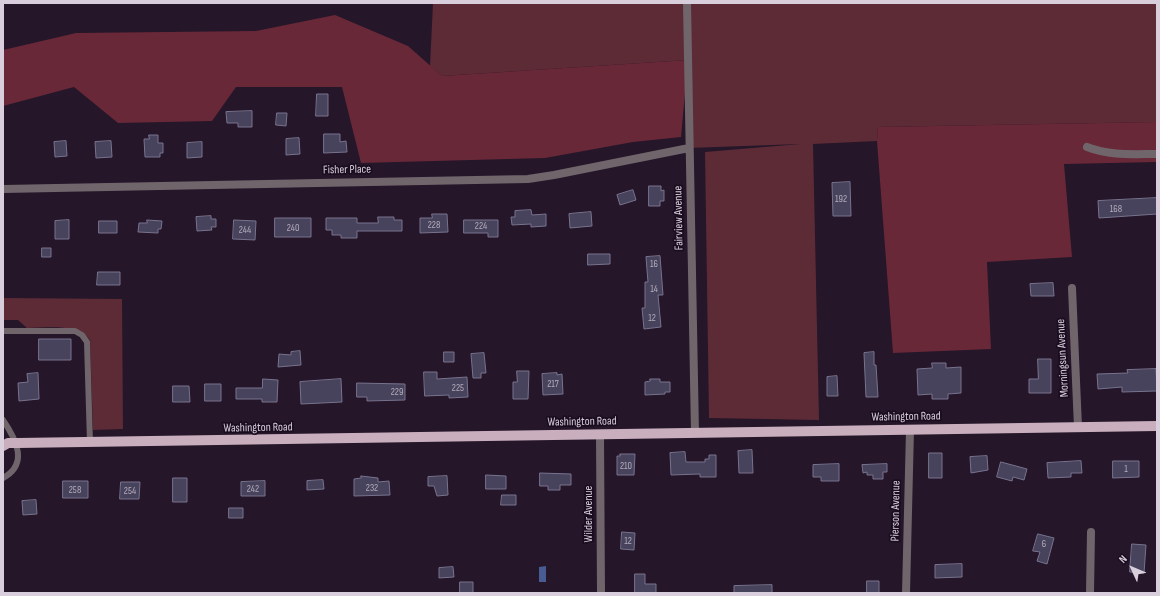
<!DOCTYPE html>
<style>
body{margin:0}
#map{position:relative;width:1160px;height:596px;overflow:hidden;background:#251629;font-family:"Sofia Sans Condensed",sans-serif}
canvas{display:block}
.frame{position:absolute;inset:0;border:4px solid #d9cfdc;pointer-events:none}
.north{position:absolute;left:1112px;top:548px;width:40px;height:40px;-webkit-text-stroke:3px #1b0d20;paint-order:stroke;rotate:314deg;font-size:11px;font-weight:700;line-height:16px;text-align:center;color:#d9cfdc}
.north::after{content:'';display:block;margin:auto;width:14px;height:18px;background:#d9cfdc;clip-path:polygon(50% 0,100% 100%,50% 72%,0 100%)}
</style>
<div id="map">
<canvas width="1160" height="596"></canvas>
<div class="frame"></div>
<div class="north">N</div>
</div>
<script>
const g = document.querySelector('canvas').getContext('2d');
g.lineJoin = 'round';
function fillPath(path, color) {
  g.fillStyle = color;
  g.fill(path, 'evenodd');
}
function trace(path, color, width, dash) {
  g.strokeStyle = color;
  g.lineWidth = width;
  g.lineCap = dash ? 'butt' : 'round';
  g.setLineDash(dash || []);
  g.stroke(path);
}
function write(font, color, halo, rows, align = 'center') {
  g.font = font + ' "Sofia Sans Condensed",sans-serif';
  g.lineWidth = 3.5;
  g.setLineDash([]);
  g.textBaseline = 'middle';
  g.strokeStyle = halo;
  g.fillStyle = color;
  for (const [text, x, y, turn = 0] of rows) {
    g.save();
    g.translate(x, y);
    g.rotate((+turn || 0) * Math.PI / 180);
    g.textAlign = isNaN(turn) ? turn : align;
    if (halo) g.strokeText(text, 0, 0);
    g.fillText(text, 0, 0);
    g.restore();
  }
}
fillPath(new Path2D(`
 M 433,3 L 1157,3 L 1157,122 L 878,127 L 877,141 L 813,144 L 819,420 L 709,418 L 705,152 L 800,144 L 689,148 L 688,60 L 442,76 L 430,66 Z
 M 3,298 L 122,299 L 123,429 L 93,430 L 90,340 C 77,323 47,328 27,328 L 18,320 L 3,320 Z`), '#5c2b36');
fillPath(new Path2D(`
 M 335,15 L 408,46 L 442,76 L 688,60 L 681,137 L 633,142 L 545,158 L 361,163 L 342,87 L 236,87 L 212,121 L 118,123 L 74,87 L 3,106 L 3,50 L 76,33 L 256,31 Z
 M 1157,122 L 1157,162 L 1064,164 L 1072,257 L 987,262 L 991,349 L 893,353 L 877,141 L 878,127 Z`), '#682838');
fillPath(new Path2D(`
 M 546,566 L 546,582 L 539,582 L 539,567 Z`), '#485b92');
const building = new Path2D(`
 M 317,94 L 328,94 L 328,116 L 316,116 Z
 M 252,111 L 252,127 L 238,127 L 238,123 L 227,123 L 226,112 Z
 M 277,113 L 287,113 L 286,126 L 276,125 Z
 M 324,134 L 340,134 L 340,142 L 346,141 L 347,152 L 324,153 Z
 M 149,135 L 158,135 L 158,143 L 163,143 L 163,153 L 160,153 L 160,157 L 145,157 L 144,139 L 149,139 Z
 M 299,138 L 300,154 L 286,155 L 286,139 Z
 M 66,141 L 67,156 L 55,157 L 54,142 Z
 M 111,141 L 112,157 L 96,158 L 95,142 Z
 M 202,142 L 202,157 L 187,158 L 187,143 Z
 M 850,182 L 851,216 L 833,216 L 832,183 Z
 M 649,186 L 661,186 L 661,191 L 664,190 L 664,201 L 660,201 L 660,206 L 649,206 Z
 M 633,190 L 636,200 L 620,205 L 617,195 Z
 M 1157,198 L 1157,214 L 1099,218 L 1098,201 Z
 M 531,210 L 532,215 L 546,214 L 546,226 L 531,227 L 531,224 L 512,225 L 511,217 L 515,217 L 515,211 Z
 M 591,212 L 592,226 L 570,228 L 569,214 Z
 M 432,214 L 447,214 L 448,232 L 420,233 L 420,218 L 432,218 Z
 M 211,216 L 211,219 L 216,219 L 216,227 L 211,227 L 212,230 L 197,231 L 196,217 Z
 M 378,217 L 394,217 L 394,220 L 402,220 L 402,231 L 357,231 L 357,238 L 341,238 L 341,235 L 332,235 L 332,230 L 326,230 L 326,218 L 357,218 L 357,223 L 378,223 Z
 M 275,218 L 311,218 L 311,237 L 275,237 Z
 M 69,220 L 69,239 L 55,239 L 55,221 Z
 M 147,220 L 162,221 L 161,229 L 158,229 L 158,233 L 138,232 L 139,223 L 147,223 Z
 M 234,220 L 256,221 L 255,240 L 233,239 Z
 M 464,220 L 498,220 L 498,237 L 488,237 L 488,233 L 464,233 Z
 M 99,221 L 117,221 L 117,233 L 99,233 Z
 M 42,248 L 51,248 L 51,257 L 42,257 Z
 M 588,254 L 610,254 L 610,264 L 588,265 Z
 M 660,256 L 663,295 L 658,295 L 661,327 L 644,329 L 642,308 L 645,308 L 645,282 L 648,282 L 646,257 Z
 M 98,272 L 120,272 L 120,285 L 97,285 Z
 M 1053,283 L 1054,296 L 1031,296 L 1030,284 Z
 M 39,339 L 71,339 L 71,360 L 39,360 Z
 M 300,351 L 301,365 L 278,367 L 279,354 L 291,355 L 291,352 Z
 M 444,352 L 454,352 L 454,362 L 444,362 Z
 M 874,352 L 874,365 L 876,365 L 878,397 L 866,397 L 864,353 Z
 M 484,353 L 486,373 L 481,373 L 481,378 L 473,378 L 471,354 Z
 M 1038,359 L 1051,359 L 1051,393 L 1029,393 L 1029,379 L 1038,379 Z
 M 932,363 L 946,363 L 946,368 L 961,367 L 961,393 L 948,394 L 948,399 L 932,399 L 932,394 L 918,395 L 917,369 L 932,368 Z
 M 1156,369 L 1157,391 L 1122,392 L 1122,387 L 1098,389 L 1097,374 L 1128,373 L 1127,370 Z
 M 517,371 L 529,371 L 528,399 L 513,399 L 513,382 L 517,382 Z
 M 424,372 L 437,372 L 437,379 L 467,377 L 468,397 L 449,398 L 449,395 L 425,396 Z
 M 38,373 L 39,399 L 19,401 L 18,383 L 28,382 L 27,374 Z
 M 557,373 L 557,375 L 562,374 L 563,394 L 543,395 L 542,374 Z
 M 837,376 L 838,396 L 827,396 L 827,377 Z
 M 263,379 L 278,380 L 277,402 L 262,402 L 262,399 L 236,399 L 236,388 L 262,388 Z
 M 341,379 L 342,402 L 301,404 L 300,382 Z
 M 650,379 L 660,379 L 660,382 L 670,382 L 670,392 L 665,392 L 665,394 L 645,395 L 645,382 L 650,381 Z
 M 357,383 L 405,384 L 405,400 L 367,401 L 367,397 L 357,397 Z
 M 205,384 L 221,384 L 221,401 L 205,401 Z
 M 173,386 L 189,386 L 190,402 L 173,402 Z
 M 752,450 L 753,473 L 739,473 L 738,451 Z
 M 685,452 L 686,462 L 705,462 L 705,459 L 709,459 L 709,455 L 716,455 L 716,477 L 700,477 L 700,474 L 671,475 L 670,453 Z
 M 929,453 L 942,453 L 942,478 L 929,478 Z
 M 620,454 L 635,454 L 634,475 L 617,475 L 617,456 L 620,456 Z
 M 987,456 L 988,470 L 971,473 L 970,457 Z
 M 1081,461 L 1082,473 L 1071,473 L 1071,477 L 1048,478 L 1047,463 Z
 M 1113,461 L 1139,461 L 1139,477 L 1113,478 Z
 M 1001,462 L 1027,469 L 1024,480 L 1013,477 L 1012,481 L 997,477 Z
 M 839,464 L 839,481 L 821,481 L 821,477 L 813,477 L 813,465 Z
 M 887,464 L 887,472 L 883,472 L 883,479 L 873,479 L 873,475 L 867,475 L 867,472 L 863,473 L 862,465 Z
 M 540,473 L 571,474 L 571,485 L 560,485 L 560,490 L 548,490 L 548,486 L 540,486 Z
 M 486,475 L 506,476 L 506,489 L 486,489 Z
 M 361,476 L 378,478 L 378,482 L 389,481 L 390,495 L 354,496 L 354,479 L 361,478 Z
 M 447,476 L 448,495 L 437,496 L 434,486 L 428,486 L 428,477 Z
 M 173,478 L 187,478 L 187,502 L 173,502 Z
 M 323,480 L 324,489 L 307,490 L 307,481 Z
 M 63,481 L 88,481 L 88,498 L 63,498 Z
 M 265,481 L 265,496 L 241,496 L 241,482 Z
 M 121,482 L 140,482 L 139,499 L 120,499 Z
 M 502,495 L 516,495 L 516,505 L 501,505 Z
 M 36,500 L 37,514 L 23,515 L 22,501 Z
 M 229,508 L 243,508 L 243,518 L 229,518 Z
 M 622,532 L 635,533 L 634,550 L 621,549 Z
 M 1038,534 L 1054,538 L 1047,564 L 1037,561 L 1040,552 L 1033,551 Z
 M 1132,544 L 1146,545 L 1144,573 L 1130,572 Z
 M 962,564 L 962,577 L 935,578 L 935,565 Z
 M 453,567 L 454,577 L 439,578 L 439,568 Z
 M 635,574 L 645,574 L 645,584 L 656,584 L 656,593 L 635,593 Z
 M 867,581 L 879,581 L 879,593 L 867,593 Z
 M 460,582 L 473,582 L 473,593 L 460,593 Z
 M 772,585 L 772,593 L 734,593 L 734,586 Z`);
fillPath(building, '#48435c');
trace(building, '#78738e', 1);
trace(new Path2D(`
 M 3,331 L 75,331 L 82,335 L 87,342 L 90,443
 M 3,420 C 16,439 29,464 3,478`), '#71656c', 6);
trace(new Path2D(`
 M 687,3 L 695,433
 M 1087,147 C 1110,156 1133,154 1157,154
 M 3,189 L 528,179 L 554,175 L 689,148
 M 1072,288 L 1078,427
 M 600,435 L 601,593
 M 906,593 L 910,430
 M 1090,593 L 1091,532`), '#71656c', 8);
trace(new Path2D(`
 M 3,446 L 8,443 L 17,443 L 1157,426`), '#c9afbe', 10);
write('10px', '#b5acbc', null, [
 ["192",841,199],
 ["168",1116,209],
 ["228",434,225],
 ["224",481,226],
 ["240",293,228],
 ["244",245,230],
 ["16",654,264],
 ["14",654,289],
 ["12",652,318],
 ["217",553,384],
 ["225",458,388],
 ["229",397,392],
 ["210",626,466],
 ["1",1126,469],
 ["232",372,488],
 ["242",253,489],
 ["258",75,490],
 ["254",130,491],
 ["12",628,541],
 ["6",1044,544]
]);
write('12px', '#d9cfdc', '#1b0d20', [
 ["Fisher Place",347,170,-1],
 ["Fairview Avenue",679,218,-91],
 ["Morningsun Avenue",1063,358,-93],
 ["Washington Road",906,417,-1],
 ["Washington Road",582,422,-1],
 ["Washington Road",258,428,-1],
 ["Pierson Avenue",896,511,-89],
 ["Wilder Avenue",589,514,-90]
]);
</script>
